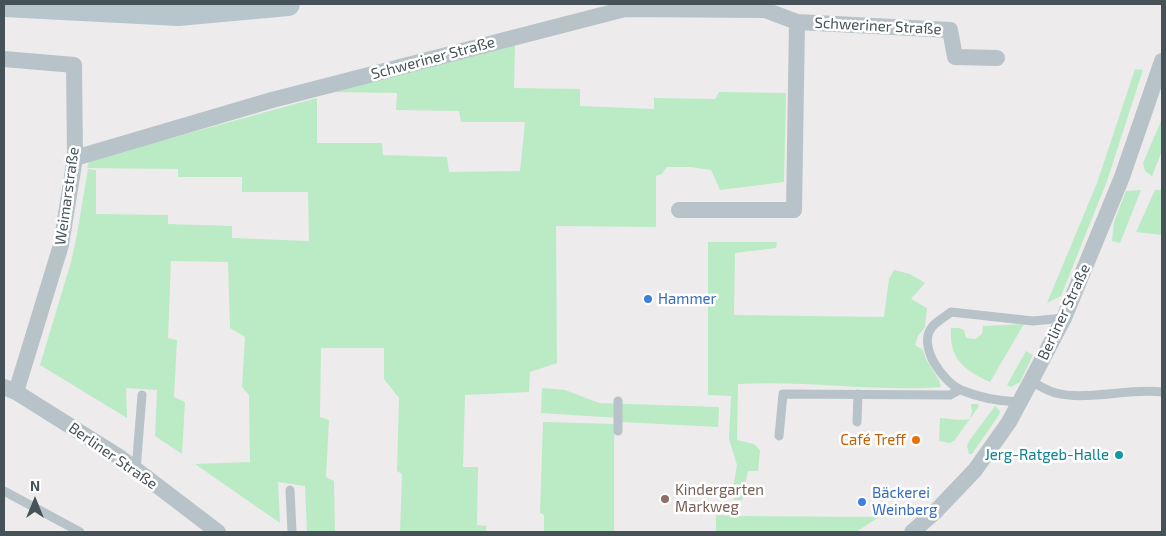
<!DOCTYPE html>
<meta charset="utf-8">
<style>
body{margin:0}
#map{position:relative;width:1166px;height:536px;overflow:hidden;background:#eeebec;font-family:"Exo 2",sans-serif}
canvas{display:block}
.frame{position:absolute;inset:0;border:5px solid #455258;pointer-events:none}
.north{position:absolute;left:10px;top:476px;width:50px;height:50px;-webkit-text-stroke:4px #fff;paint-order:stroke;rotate:0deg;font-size:14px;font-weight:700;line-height:20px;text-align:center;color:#455258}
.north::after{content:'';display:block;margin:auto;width:18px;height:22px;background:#455258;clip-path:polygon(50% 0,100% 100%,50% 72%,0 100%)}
</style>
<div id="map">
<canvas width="1166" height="536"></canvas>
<div class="frame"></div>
<div class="north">N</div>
</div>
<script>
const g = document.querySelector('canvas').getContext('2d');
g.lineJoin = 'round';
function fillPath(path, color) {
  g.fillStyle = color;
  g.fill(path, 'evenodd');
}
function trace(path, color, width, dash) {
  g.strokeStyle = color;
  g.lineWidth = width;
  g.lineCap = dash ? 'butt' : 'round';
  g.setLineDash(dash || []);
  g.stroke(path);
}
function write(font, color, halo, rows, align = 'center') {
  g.font = font + ' "Exo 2",sans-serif';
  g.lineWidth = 5;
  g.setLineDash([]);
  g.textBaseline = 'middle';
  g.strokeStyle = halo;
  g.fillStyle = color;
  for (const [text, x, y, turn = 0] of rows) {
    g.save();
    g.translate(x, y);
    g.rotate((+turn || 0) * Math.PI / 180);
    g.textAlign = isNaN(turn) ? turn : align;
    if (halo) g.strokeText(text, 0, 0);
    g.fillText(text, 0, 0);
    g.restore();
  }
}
fillPath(new Path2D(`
 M 515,45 L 514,88 L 580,89 L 580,106 L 654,109 L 654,98 L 715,99 L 719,92 L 786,93 L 784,182 L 720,190 L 711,170 L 691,167 L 667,167 L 662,174 L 656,176 L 656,227 L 556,226 L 557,363 L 530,372 L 529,392 L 465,395 L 463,467 L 478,467 L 477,525 L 486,526 L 486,532 L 400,532 L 402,474 L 397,471 L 399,398 L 384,379 L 384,348 L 321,348 L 320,417 L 329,420 L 326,477 L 334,481 L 335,532 L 307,532 L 305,486 L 278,482 L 280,523 L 195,464 L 250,462 L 249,395 L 242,387 L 245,337 L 230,328 L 228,262 L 171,261 L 168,338 L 177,340 L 174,397 L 185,402 L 182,454 L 155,436 L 157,390 L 126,388 L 127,418 L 40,365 L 71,262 L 77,234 L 88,169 L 96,170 L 96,214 L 168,215 L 168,224 L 232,226 L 232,238 L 309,241 L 308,192 L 242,192 L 242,177 L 178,177 L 178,169 L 87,168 L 89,162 L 113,154 L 317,98 L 317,143 L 382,143 L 383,155 L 447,157 L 449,172 L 520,171 L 525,122 L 461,122 L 459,111 L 396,110 L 397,93 L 332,92 Z
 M 1135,69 L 1143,70 L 1107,181 L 1061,296 L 1047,303 L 1097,183 Z
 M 1162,119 L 1162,151 L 1152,176 L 1145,171 L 1143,163 Z
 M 1141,190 L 1120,243 L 1112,241 L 1114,222 L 1126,191 Z
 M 1155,190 L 1162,190 L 1162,235 L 1136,232 Z
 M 708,242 L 777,242 L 776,248 L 735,253 L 734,315 L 884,317 L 889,279 L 894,270 L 910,274 L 925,283 L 911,299 L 927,308 L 925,327 L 918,336 L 915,345 L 923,350 L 926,359 L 939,380 L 941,387 C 873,392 806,380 738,384 L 737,440 L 754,444 L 760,450 L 758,471 L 748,471 L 742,500 L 734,500 L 733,488 L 737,465 L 729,439 L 731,396 L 708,395 Z
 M 1024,324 L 990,382 C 964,370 949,359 951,328 L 959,328 L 964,330 L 966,338 L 975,339 L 982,334 L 983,326 Z
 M 1026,351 L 1033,355 L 1020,382 L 1011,387 L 1007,385 Z
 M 542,388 L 565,390 L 599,403 L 719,407 L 718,427 L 621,422 L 619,418 L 541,413 Z
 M 971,404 L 978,404 L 979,406 L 955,440 L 950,443 L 939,441 L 940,418 L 961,420 L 970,419 L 972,412 Z
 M 995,406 L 1000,411 L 999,415 L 972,454 L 969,454 L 967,446 L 969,441 Z
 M 543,422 L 615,424 L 614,442 L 614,532 L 544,532 L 544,515 L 540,513 Z
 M 716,515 L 738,516 L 879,517 L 856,532 L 716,532 Z`), '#baebc5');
trace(new Path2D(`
 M 1031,381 C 1038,385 1047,391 1056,393 C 1086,401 1129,388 1162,392
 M 618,401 L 618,431
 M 1018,402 C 998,401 980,398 961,390 C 943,382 917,346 932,327 C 937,321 945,317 951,312 L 1033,321 L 1064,318
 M 857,422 L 858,394
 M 779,436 L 783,394 L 950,395 L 959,390
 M 136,470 L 142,395
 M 290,490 L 292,532
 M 4,491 L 80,532`), '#b7c3c8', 9);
trace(new Path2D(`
 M 797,22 L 950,30 L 955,57 L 997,58
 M 4,59 L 74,65 L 75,158 L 61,245 L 16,392
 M 75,158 L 272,100 L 625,9 L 765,10 L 797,22 L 794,210 L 679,210
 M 4,387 L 16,392 L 121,458 L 218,532
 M 912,532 L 935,512 L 975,470 L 1009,422 L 1031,381 L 1064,318 L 1122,177 L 1162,61`), '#b7c3c8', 16);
trace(new Path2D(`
 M 4,5 L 178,14 L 288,4`), '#b7c5cd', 24);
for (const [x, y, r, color] of [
 [648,299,5,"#3f7fe0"],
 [916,440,5,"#e8710a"],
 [1119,455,5,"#0f9aa8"],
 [665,499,5,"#8d6e63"],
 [862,502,5,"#3f7fe0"]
]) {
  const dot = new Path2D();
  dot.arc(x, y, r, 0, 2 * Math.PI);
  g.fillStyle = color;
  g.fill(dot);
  trace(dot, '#fff', 2);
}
write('15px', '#455258', '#fff', [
 ["Schweriner Straße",878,26,3],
 ["Schweriner Straße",433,58,-15],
 ["Weimarstraße",67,196,-82],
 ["Berliner Straße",1064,312,-65],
 ["Berliner Straße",113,456,35]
]);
write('15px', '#366cbe', '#fff', [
 ["Hammer",658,299],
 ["Bäckerei",872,493],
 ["Weinberg",872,510]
], 'left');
write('15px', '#c56008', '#fff', [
 ["Café Treff",906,440]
], 'right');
write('15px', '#0d838f', '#fff', [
 ["Jerg-Ratgeb-Halle",1109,455]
], 'right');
write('15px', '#785e54', '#fff', [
 ["Kindergarten",675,490],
 ["Markweg",675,507]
], 'left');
</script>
